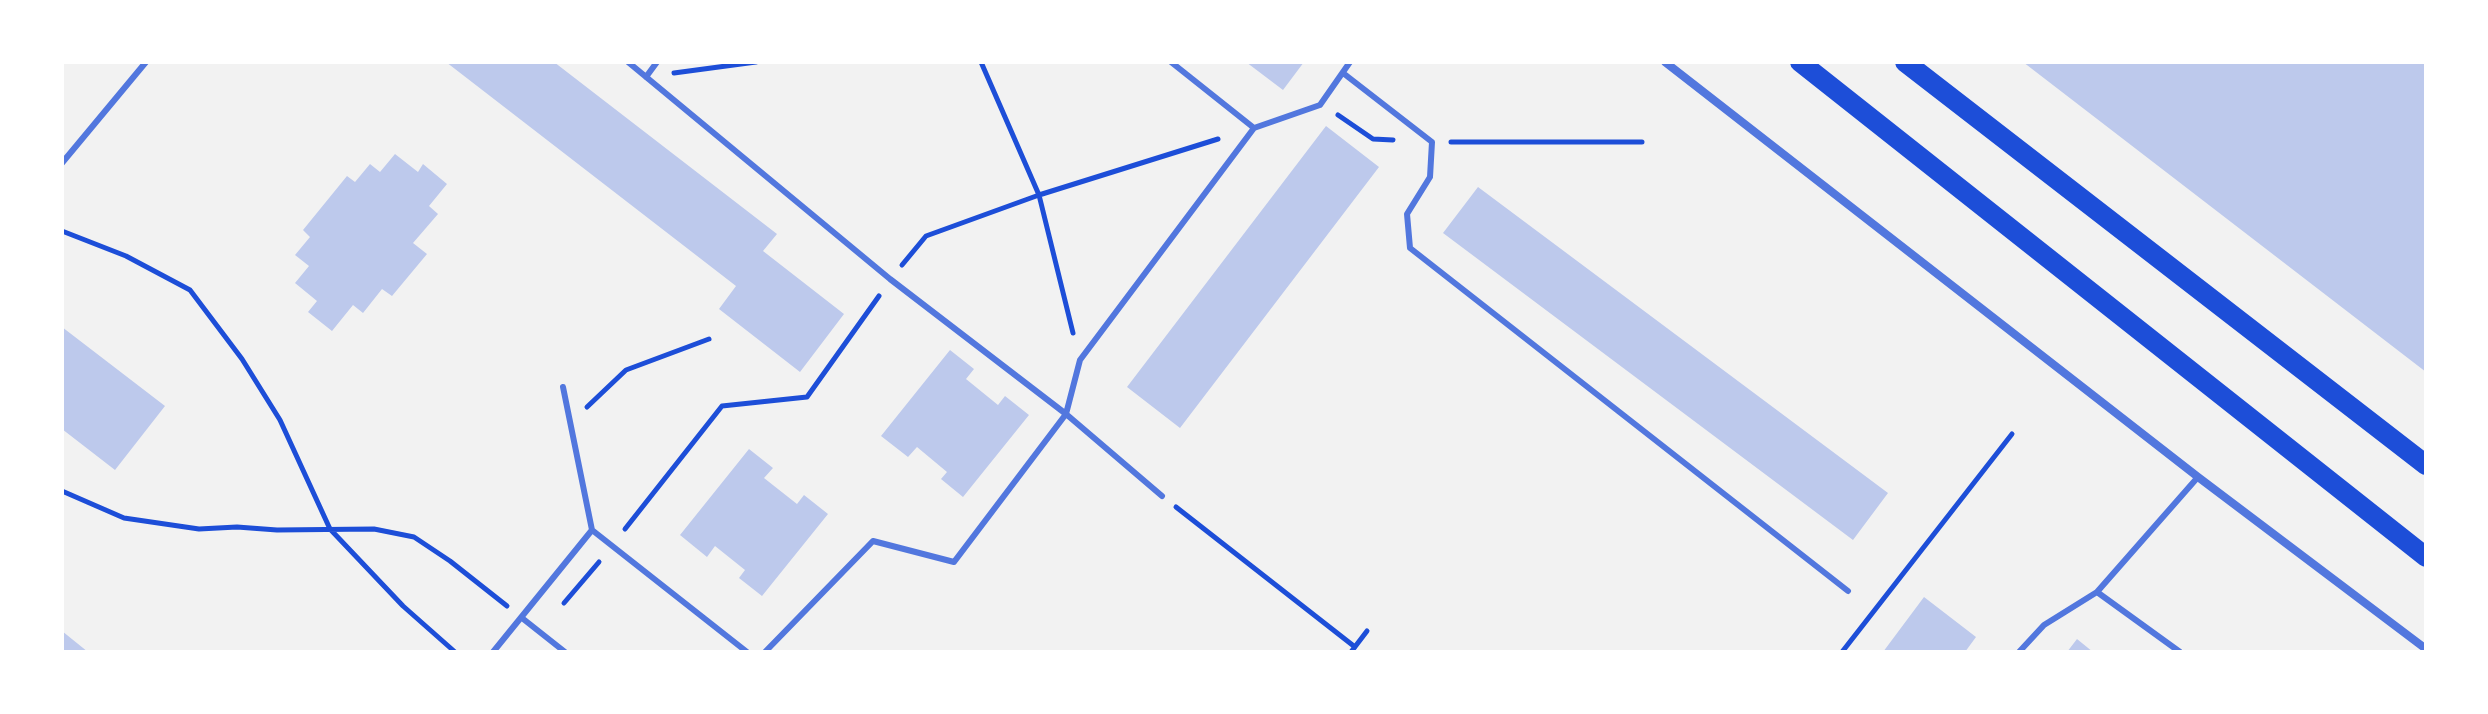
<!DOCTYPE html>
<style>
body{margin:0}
#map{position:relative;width:2488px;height:714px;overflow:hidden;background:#f2f2f2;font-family:"Crimson Pro",serif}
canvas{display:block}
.frame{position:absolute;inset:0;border:64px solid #fff;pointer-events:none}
</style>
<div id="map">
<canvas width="2488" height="714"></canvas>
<div class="frame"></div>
</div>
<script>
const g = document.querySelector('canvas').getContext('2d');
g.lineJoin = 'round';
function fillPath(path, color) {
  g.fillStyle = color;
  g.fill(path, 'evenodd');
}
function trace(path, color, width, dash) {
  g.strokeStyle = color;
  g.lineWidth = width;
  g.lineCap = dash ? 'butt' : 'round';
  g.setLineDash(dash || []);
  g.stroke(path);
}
fillPath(new Path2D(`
 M 446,62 L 554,62 L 777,234 L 763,251 L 844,314 L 800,372 L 719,309 L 736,286 Z
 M 1246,62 L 1304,62 L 1283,90 Z
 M 2023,62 L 2426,62 L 2426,372 Z
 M 1326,126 L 1379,167 L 1180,428 L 1127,387 Z
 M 395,154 L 418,172 L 423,164 L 447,184 L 429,206 L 438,214 L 413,243 L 427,254 L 392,296 L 382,289 L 363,313 L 353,305 L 332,331 L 308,312 L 317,301 L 295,283 L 309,266 L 295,255 L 310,237 L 303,230 L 347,176 L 355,182 L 370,164 L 380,172 Z
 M 1478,187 L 1888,493 L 1853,540 L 1443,233 Z
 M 62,327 L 165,406 L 115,470 L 62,429 Z
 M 950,350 L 974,369 L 966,379 L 998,405 L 1005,396 L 1029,415 L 963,497 L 941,479 L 947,472 L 917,447 L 908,457 L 881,436 Z
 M 749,449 L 773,468 L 764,478 L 797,504 L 804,495 L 828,514 L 762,596 L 739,578 L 745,570 L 715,546 L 707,557 L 680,535 Z
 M 1924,597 L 1976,637 L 1965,652 L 1883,652 Z
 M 62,631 L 88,652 L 62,652 Z
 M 2077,639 L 2093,652 L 2067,652 Z`), '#bdc9ec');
trace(new Path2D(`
 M 981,62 L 1039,195 L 1073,333
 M 674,73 L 756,62
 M 1338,115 L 1373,139 L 1393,140
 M 1451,142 L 1642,142
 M 62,231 L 126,256 L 190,290 L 242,359 L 280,420 L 330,529 L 403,606 L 455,652
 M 902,265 L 926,236 L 1039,195 L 1218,139
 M 587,407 L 626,370 L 709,339
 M 62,491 L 124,518 L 199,529 L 237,527 L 277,530 L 374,529 L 414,537 L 450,561 L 507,606
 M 1176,507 L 1355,647
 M 625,529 L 722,406 L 807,397 L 879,296
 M 564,603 L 599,562
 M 1351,652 L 1367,631
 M 1842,652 L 2012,434`), '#1d4ed8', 5);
trace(new Path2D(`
 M 628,62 L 890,279 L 1066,414 L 1080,360 L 1254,128 L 1320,105 L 1350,62
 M 1171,62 L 1254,128
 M 1343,73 L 1432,142 L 1430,177 L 1407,214 L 1410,248 L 1848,591
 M 646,77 L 657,62
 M 62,163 L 146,62
 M 563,387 L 592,530
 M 2097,592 L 2180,652
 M 522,618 L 565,652
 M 493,652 L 592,530 L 747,652
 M 765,652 L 873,541 L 954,562 L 1066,414 L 1162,496
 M 2019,652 L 2044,625 L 2097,592 L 2198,477`), '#5277de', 6);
trace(new Path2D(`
 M 1665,62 L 2198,477 L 2426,649`), '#5277de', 8);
trace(new Path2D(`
 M 1800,62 L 2426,557
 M 1905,62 L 2426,465`), '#1d4ed8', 20);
</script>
